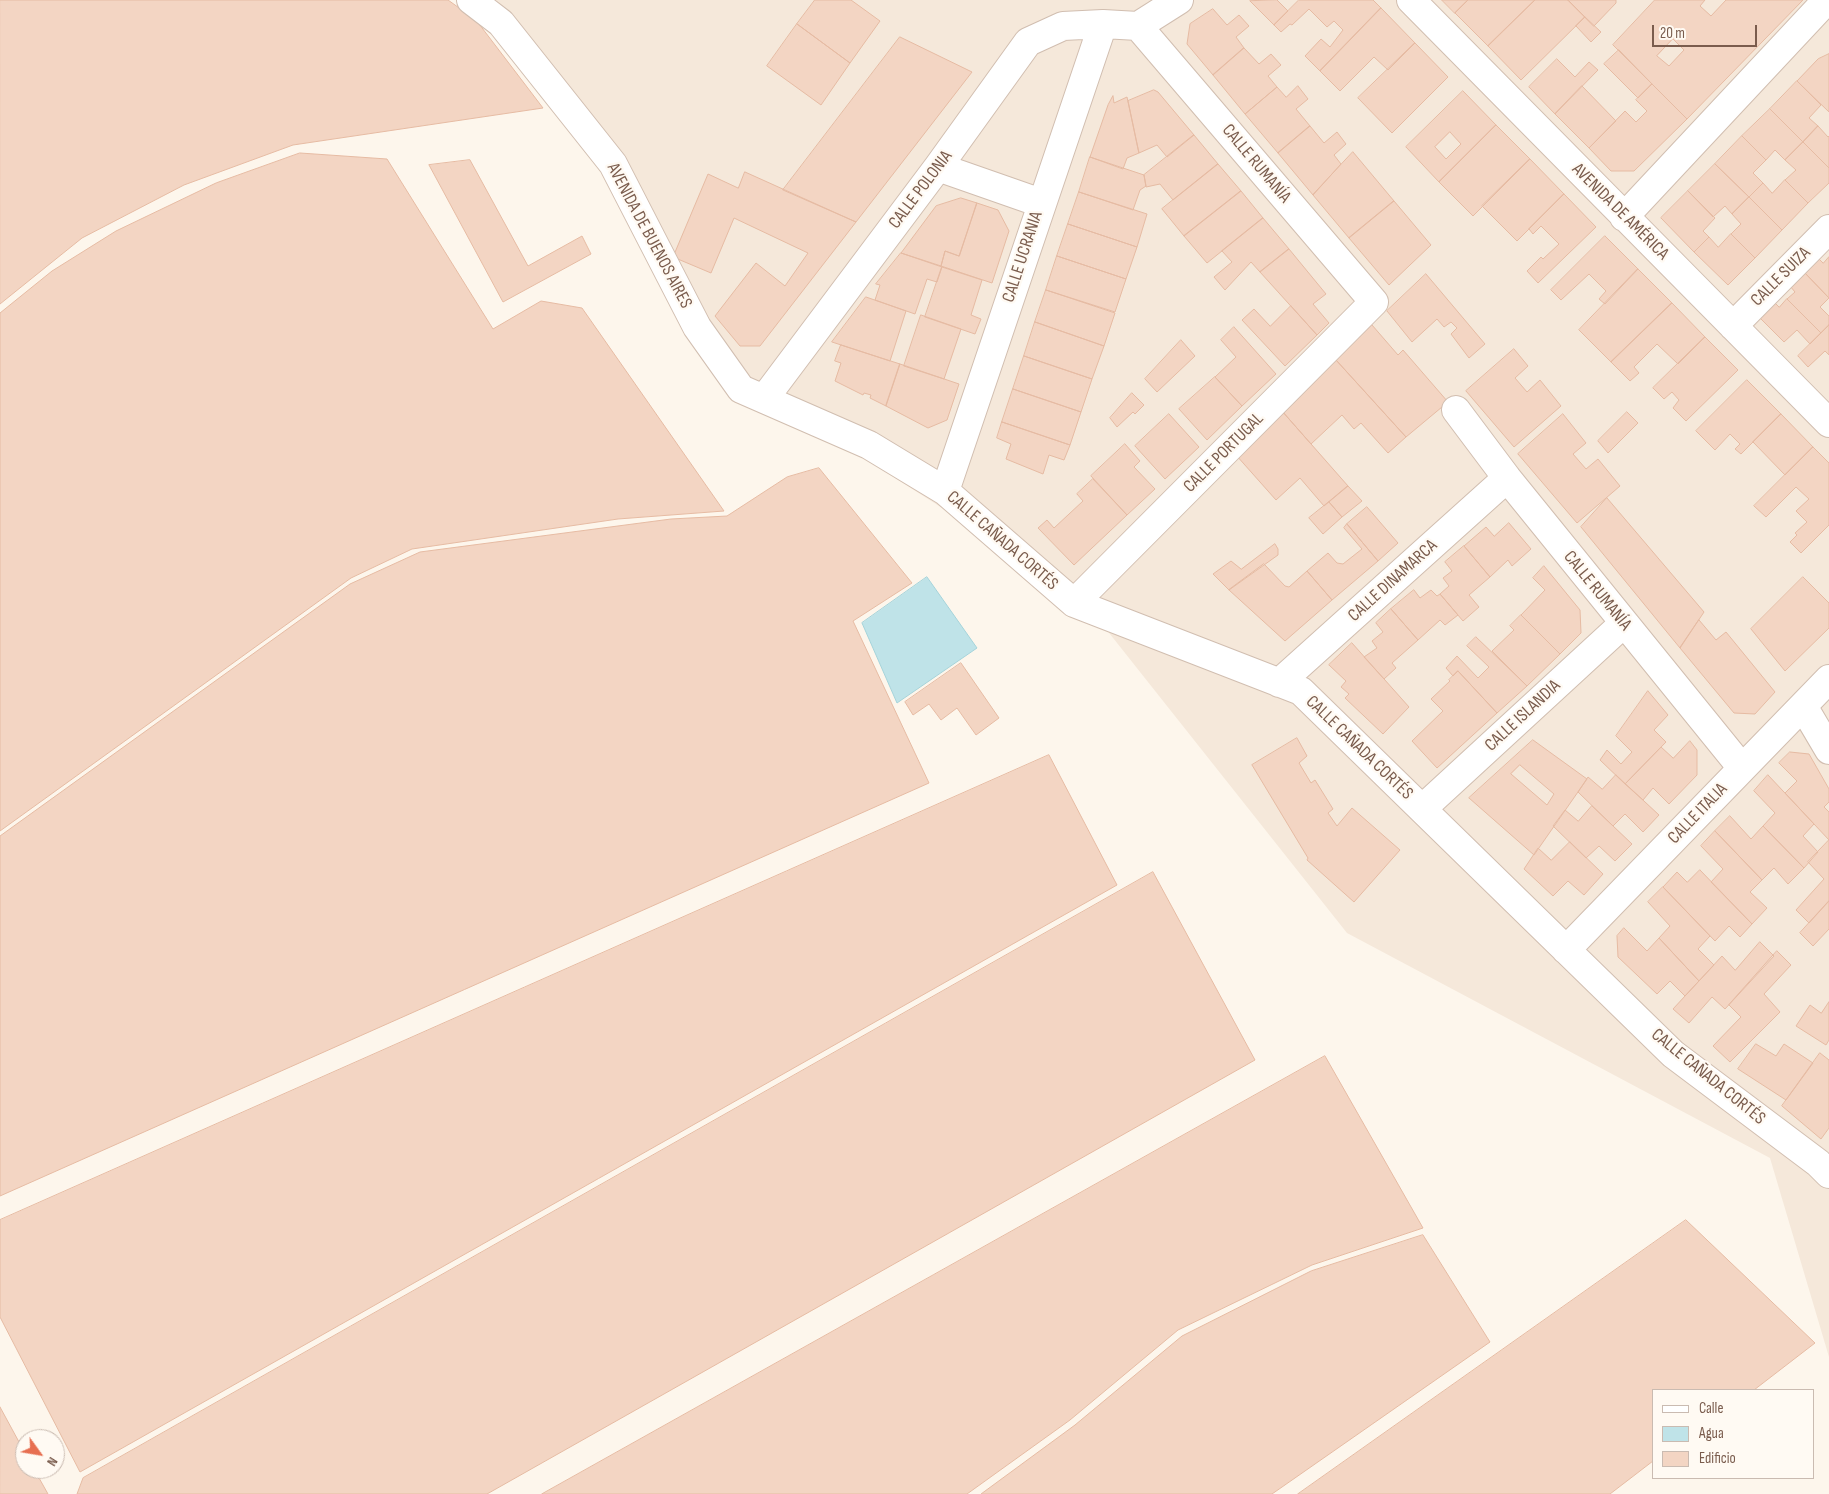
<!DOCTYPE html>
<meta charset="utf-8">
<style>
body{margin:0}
#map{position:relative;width:1829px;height:1494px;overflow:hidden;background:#fdf6ec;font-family:"Sofia Sans Condensed",sans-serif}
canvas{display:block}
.legend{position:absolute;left:1652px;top:1389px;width:162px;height:90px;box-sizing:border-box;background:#fffaf3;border:1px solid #cabbb1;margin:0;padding:6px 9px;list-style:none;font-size:15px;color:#7a5c4d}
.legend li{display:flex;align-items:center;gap:10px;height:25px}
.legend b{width:25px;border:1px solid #cabbb1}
.north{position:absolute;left:15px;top:1429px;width:50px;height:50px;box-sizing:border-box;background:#fffaf3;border:1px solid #cabbb1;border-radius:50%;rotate:122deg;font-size:14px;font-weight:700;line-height:20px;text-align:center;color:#7a5c4d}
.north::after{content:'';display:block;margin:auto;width:18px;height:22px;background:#e76f51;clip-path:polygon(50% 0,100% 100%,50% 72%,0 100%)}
.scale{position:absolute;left:1652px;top:25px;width:105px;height:22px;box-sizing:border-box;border:2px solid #7a5c4d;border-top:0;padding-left:6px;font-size:15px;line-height:18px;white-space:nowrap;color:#7a5c4d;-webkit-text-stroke:4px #fffaf3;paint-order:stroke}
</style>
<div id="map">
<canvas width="1829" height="1494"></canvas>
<ul class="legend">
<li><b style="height:6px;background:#fff"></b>Calle</li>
<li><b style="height:14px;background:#bfe3e8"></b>Agua</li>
<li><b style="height:14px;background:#f3d5c3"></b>Edificio</li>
</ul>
<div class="north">N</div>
<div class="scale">20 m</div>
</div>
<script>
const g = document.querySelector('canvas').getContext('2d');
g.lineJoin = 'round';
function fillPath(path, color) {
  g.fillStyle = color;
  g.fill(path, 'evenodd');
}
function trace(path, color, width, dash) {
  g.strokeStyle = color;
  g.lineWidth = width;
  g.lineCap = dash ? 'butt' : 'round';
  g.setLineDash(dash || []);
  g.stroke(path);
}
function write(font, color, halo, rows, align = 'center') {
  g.font = font + ' "Sofia Sans Condensed",sans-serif';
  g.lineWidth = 4.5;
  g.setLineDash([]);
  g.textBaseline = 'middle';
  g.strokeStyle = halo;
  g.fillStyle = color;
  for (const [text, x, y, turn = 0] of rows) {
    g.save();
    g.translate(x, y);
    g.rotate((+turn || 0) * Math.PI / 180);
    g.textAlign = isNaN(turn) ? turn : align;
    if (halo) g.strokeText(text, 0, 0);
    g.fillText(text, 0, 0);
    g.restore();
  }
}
fillPath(new Path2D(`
 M 480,0 L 1829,0 L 1829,1357 L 1770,1158 L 1347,933 L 1079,595 L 744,382 L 616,158 Z`), '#f5e8da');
const water = new Path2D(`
 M 927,577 L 977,648 L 897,703 L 862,623 Z`);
fillPath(water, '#bfe3e8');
trace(water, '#a5d3da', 1);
const building = new Path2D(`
 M 0,0 L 448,0 L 476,20 L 543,108 L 293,145 L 184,185 L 82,238 L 0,304 Z
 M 815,0 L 851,0 L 880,21 L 850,63 L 797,24 Z
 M 1277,0 L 1288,11 L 1274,25 L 1250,1 Z
 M 1299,0 L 1373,0 L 1381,8 L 1320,71 L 1305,56 L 1321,39 L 1330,47 L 1343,30 L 1334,21 L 1327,27 L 1309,9 L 1292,25 L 1290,24 L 1281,32 L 1274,25 Z
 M 1442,0 L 1468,0 L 1455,13 Z
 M 1468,0 L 1535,0 L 1488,46 L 1455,13 Z
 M 1535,0 L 1568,0 L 1585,17 L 1521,80 L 1488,46 Z
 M 1568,0 L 1616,0 L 1616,3 L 1594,26 Z
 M 1655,0 L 1705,0 L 1700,6 L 1711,16 L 1726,0 L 1803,0 L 1687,119 L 1613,45 ZM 1673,39 L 1684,50 L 1669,66 L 1657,56 Z
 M 1381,8 L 1415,43 L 1388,70 L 1374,57 L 1340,91 L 1320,71 Z
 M 1213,9 L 1227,25 L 1239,15 L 1249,26 L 1236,37 L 1244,48 L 1213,75 L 1187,44 L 1190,24 Z
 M 1585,17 L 1601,32 L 1591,42 L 1576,26 Z
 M 797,24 L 850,63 L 821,105 L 767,66 Z
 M 900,37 L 972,72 L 856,222 L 783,190 Z
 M 1415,43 L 1448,77 L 1392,133 L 1358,98 Z
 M 1244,48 L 1259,64 L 1271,54 L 1281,65 L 1268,76 L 1277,87 L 1245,114 L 1213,75 Z
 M 1619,50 L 1652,84 L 1638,98 L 1604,64 Z
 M 1829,54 L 1829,112 L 1797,81 L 1818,59 Z
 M 1557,59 L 1575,77 L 1589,62 L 1598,70 L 1555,114 L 1529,87 Z
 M 1797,81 L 1821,105 L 1809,118 L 1818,126 L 1803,142 L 1770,109 Z
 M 1652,84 L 1687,119 L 1634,171 L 1611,171 L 1589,148 L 1625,111 L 1636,122 L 1647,111 L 1636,100 Z
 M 1298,86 L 1308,99 L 1296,109 L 1310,126 L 1278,153 L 1245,114 L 1277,87 L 1286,97 Z
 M 1582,86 L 1616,121 L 1589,148 L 1555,114 Z
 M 1154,90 L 1158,92 L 1194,135 L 1167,157 L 1157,145 L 1139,153 L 1128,101 Z
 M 1463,91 L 1496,125 L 1439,182 L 1406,147 ZM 1450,132 L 1461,144 L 1446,159 L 1435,147 Z
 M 1113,96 L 1114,103 L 1127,97 L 1138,149 L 1139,153 L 1127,158 L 1123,169 L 1090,157 L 1108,105 Z
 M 1770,109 L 1803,142 L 1785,160 L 1775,150 L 1766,160 L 1742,136 Z
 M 1496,125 L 1530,159 L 1473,216 L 1439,182 Z
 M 1310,126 L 1324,143 L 1337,132 L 1346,144 L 1334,155 L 1341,164 L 1313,195 L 1278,153 Z
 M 1818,126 L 1828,137 L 1829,136 L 1829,168 L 1803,142 Z
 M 1194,135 L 1218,164 L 1173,200 L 1160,184 L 1146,187 L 1144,175 Z
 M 1742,136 L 1766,160 L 1753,173 L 1763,183 L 1749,197 L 1715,164 Z
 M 1803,142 L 1829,168 L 1829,183 L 1808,203 L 1785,180 L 1796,170 L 1785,160 Z
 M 1353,152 L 1394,201 L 1349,238 L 1313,195 Z
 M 300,153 L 387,159 L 493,329 L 541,301 L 582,308 L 724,511 L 618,519 L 412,549 L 351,578 L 0,831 L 0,313 L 52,271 L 116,231 L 216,183 Z
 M 1090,157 L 1144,175 L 1146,186 L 1140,190 L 1133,210 L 1079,192 Z
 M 1530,159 L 1564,194 L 1517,241 L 1482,206 Z
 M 470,160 L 528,266 L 582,236 L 591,254 L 503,302 L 429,165 Z
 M 1218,164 L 1241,191 L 1184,236 L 1162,209 Z
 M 1715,164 L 1749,197 L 1732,214 L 1725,206 L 1713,217 L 1688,191 Z
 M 745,172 L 856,222 L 760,346 L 740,346 L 715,316 L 756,263 L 785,286 L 808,253 L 734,218 L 711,273 L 673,257 L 708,174 L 738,188 Z
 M 1785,180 L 1808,203 L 1782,230 L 1749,197 L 1763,183 L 1772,193 Z
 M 1241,191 L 1263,218 L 1207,263 L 1184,236 Z
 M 1688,191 L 1715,218 L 1703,231 L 1709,237 L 1694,252 L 1661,218 Z
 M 1079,192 L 1147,214 L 1137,247 L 1068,224 Z
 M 1564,194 L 1596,227 L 1538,283 L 1527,271 L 1541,257 L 1543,259 L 1559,244 L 1541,226 L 1533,234 L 1529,229 Z
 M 1749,197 L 1782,230 L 1755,258 L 1731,234 L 1741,224 L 1732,214 Z
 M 961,198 L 977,203 L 959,256 L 945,251 L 941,266 L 901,253 L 936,206 Z
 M 1394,201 L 1431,245 L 1389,285 L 1349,238 Z
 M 977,203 L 998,210 L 1009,231 L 992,283 L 941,266 L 945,251 L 959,256 Z
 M 1263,218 L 1289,249 L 1260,272 L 1251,262 L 1225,290 L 1214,277 L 1232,262 L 1222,251 Z
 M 1068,224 L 1137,247 L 1126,279 L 1057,256 Z
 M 1731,234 L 1755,258 L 1728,285 L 1694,252 L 1709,237 L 1718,247 Z
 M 1605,236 L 1638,269 L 1605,304 L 1599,299 L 1606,291 L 1589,274 L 1561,300 L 1551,290 Z
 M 1289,249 L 1326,294 L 1313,304 L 1329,323 L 1317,335 L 1260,272 Z
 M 901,253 L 942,267 L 937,282 L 927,279 L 915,314 L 875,300 L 880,285 L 876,284 Z
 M 1057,256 L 1126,279 L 1115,312 L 1046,290 Z
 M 1829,257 L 1829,298 L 1804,272 L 1818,258 L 1823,263 Z
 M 942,267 L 982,280 L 971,315 L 981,319 L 975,334 L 925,317 Z
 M 1638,269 L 1672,303 L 1611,362 L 1579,330 Z
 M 1804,272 L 1829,298 L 1820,307 L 1829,316 L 1829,325 L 1821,333 L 1787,299 L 1795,292 L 1790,286 Z
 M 1426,274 L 1485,344 L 1469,358 L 1451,334 L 1457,328 L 1451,322 L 1444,327 L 1437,319 L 1412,342 L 1387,311 Z
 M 1046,290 L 1115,313 L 1104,346 L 1035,322 Z
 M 866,297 L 906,311 L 890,361 L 832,342 Z
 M 1787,299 L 1821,333 L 1810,344 L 1797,330 L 1784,342 L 1760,318 L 1775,303 L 1779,307 Z
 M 1672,303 L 1705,337 L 1678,364 L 1657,344 L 1634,367 L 1639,373 L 1630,381 L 1611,362 Z
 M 1291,306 L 1317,335 L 1285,366 L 1242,320 L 1254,309 L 1270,326 Z
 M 921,315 L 961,329 L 944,379 L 904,366 Z
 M 1035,322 L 1104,346 L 1092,379 L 1024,356 Z
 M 1372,325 L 1398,355 L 1403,350 L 1448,402 L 1406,437 L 1336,360 Z
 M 1829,325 L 1829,355 L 1825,351 L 1808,367 L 1798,356 Z
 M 1234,327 L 1276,374 L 1242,406 L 1215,377 L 1236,357 L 1221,340 Z
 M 1705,337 L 1738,370 L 1686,421 L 1673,408 L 1679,400 L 1672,392 L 1664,399 L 1653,388 Z
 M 1181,340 L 1195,356 L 1157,392 L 1145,379 Z
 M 841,345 L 900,364 L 886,406 L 870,398 L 871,395 L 864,393 L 863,395 L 835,381 L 841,363 L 835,361 Z
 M 1514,349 L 1528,366 L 1515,378 L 1527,392 L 1540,380 L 1561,406 L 1514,447 L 1466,391 Z
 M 1024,356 L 1092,379 L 1081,412 L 1013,389 Z
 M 1336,360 L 1406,437 L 1388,453 L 1361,423 L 1354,429 L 1342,415 L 1311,444 L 1282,411 Z
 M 900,364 L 959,384 L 947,420 L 928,428 L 886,406 Z
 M 1215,377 L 1242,406 L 1207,440 L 1179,409 Z
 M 1747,380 L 1781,414 L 1741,454 L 1735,449 L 1740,444 L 1730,434 L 1715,450 L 1696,431 Z
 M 1013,389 L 1081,412 L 1070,445 L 1002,422 Z
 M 1132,393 L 1144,405 L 1135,414 L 1133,412 L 1117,427 L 1110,418 Z
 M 1282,411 L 1348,486 L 1324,506 L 1300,478 L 1276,500 L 1236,455 Z
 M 1627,412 L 1638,423 L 1608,453 L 1598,441 Z
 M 1169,414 L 1199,447 L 1165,479 L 1135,446 Z
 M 1563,414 L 1586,443 L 1573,454 L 1586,469 L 1598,459 L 1620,486 L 1577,523 L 1518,454 Z
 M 1781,414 L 1813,447 L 1785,475 L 1753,442 Z
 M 1002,422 L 1070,445 L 1064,460 L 1049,455 L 1043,474 L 1006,459 L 1011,444 L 997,438 Z
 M 1125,444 L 1140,461 L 1134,467 L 1155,489 L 1127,515 L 1091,476 Z
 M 1813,447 L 1829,463 L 1829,525 L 1801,553 L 1790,542 L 1797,535 L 1795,533 L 1807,522 L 1796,511 L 1809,499 L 1796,487 L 1766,517 L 1754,506 Z
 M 819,468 L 912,583 L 853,621 L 929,783 L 0,1196 L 0,836 L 350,584 L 420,552 L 671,519 L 727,516 L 787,477 Z
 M 1093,479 L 1127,515 L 1074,565 L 1038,528 L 1047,520 L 1054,528 L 1083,501 L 1077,494 Z
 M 1348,486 L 1362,501 L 1342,517 L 1329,502 Z
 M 1607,498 L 1704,612 L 1680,648 L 1581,527 Z
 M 1329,502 L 1342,517 L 1323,534 L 1309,518 Z
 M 1367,507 L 1398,543 L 1378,561 L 1347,524 Z
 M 1509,523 L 1531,549 L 1512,566 L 1508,560 L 1490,577 L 1464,546 L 1486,527 L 1494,536 Z
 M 1347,524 L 1378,561 L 1332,600 L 1307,571 L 1328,553 L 1337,563 L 1343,564 L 1362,549 L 1344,528 Z
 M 1275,544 L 1278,549 L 1278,555 L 1229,590 L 1213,574 L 1231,561 L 1241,569 Z
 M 1464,546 L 1490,577 L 1469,595 L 1479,607 L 1463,621 L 1440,594 L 1449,586 L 1443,578 L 1452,571 L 1445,562 Z
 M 1264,564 L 1285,586 L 1289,587 L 1307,571 L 1332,600 L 1285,641 L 1229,590 Z
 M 1544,566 L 1580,610 L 1581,633 L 1560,654 L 1521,615 L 1545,590 L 1533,578 Z
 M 1803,577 L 1829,603 L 1829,628 L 1785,671 L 1751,629 Z
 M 1414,590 L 1420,598 L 1431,590 L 1437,596 L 1440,594 L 1458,615 L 1445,625 L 1440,620 L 1418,640 L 1391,609 Z
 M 1391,609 L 1418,640 L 1392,663 L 1396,668 L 1384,679 L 1364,657 L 1377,648 L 1372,641 L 1383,632 L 1376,623 Z
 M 1521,615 L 1560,654 L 1527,686 L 1492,651 L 1514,630 L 1510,626 Z
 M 1699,620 L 1716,640 L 1726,632 L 1775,692 L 1755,714 L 1734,713 L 1680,648 Z
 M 1476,637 L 1527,686 L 1497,713 L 1458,671 L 1453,676 L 1446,668 L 1457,656 L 1478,678 L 1489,667 L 1467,646 Z
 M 1352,643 L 1409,707 L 1383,734 L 1345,698 L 1349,694 L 1341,687 L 1346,681 L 1329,665 Z
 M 961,663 L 999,718 L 976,735 L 957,708 L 941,720 L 929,704 L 913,715 L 905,702 Z
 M 1458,671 L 1497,713 L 1437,768 L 1412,741 L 1443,711 L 1431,699 L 1450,681 L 1449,680 Z
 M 1648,691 L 1668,715 L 1654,730 L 1666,742 L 1625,784 L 1600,760 L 1607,750 L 1621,764 L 1632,752 L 1616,736 Z
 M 1297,738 L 1307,756 L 1299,763 L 1311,783 L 1315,780 L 1333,809 L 1328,813 L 1337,826 L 1352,808 L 1400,850 L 1354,902 L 1307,860 L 1308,858 L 1252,765 Z
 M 1533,740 L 1587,779 L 1534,855 L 1469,798 ZM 1520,765 L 1554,794 L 1547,805 L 1511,774 Z
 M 1690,741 L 1697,750 L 1697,775 L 1669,804 L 1653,788 L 1643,800 L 1625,784 L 1661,747 L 1673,758 Z
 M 1790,752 L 1809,754 L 1829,789 L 1829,802 L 1824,807 L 1829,812 L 1829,840 L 1785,793 L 1797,781 L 1779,763 Z
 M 1049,755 L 1117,885 L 80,1472 L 0,1317 L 0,1220 Z
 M 1616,775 L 1659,815 L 1643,832 L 1625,814 L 1613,826 L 1578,792 L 1588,777 L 1602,789 Z
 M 1768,775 L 1814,824 L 1803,836 L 1818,852 L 1804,868 L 1763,826 L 1775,813 L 1754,791 Z
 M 1592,806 L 1632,844 L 1615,861 L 1599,846 L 1586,858 L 1553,826 L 1565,810 L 1578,821 Z
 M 1730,816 L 1751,839 L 1763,826 L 1804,868 L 1788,884 L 1774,868 L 1762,880 L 1715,831 Z
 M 1715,831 L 1762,880 L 1750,892 L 1767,908 L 1752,924 L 1711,882 L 1723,869 L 1701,846 Z
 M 1829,840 L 1829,901 L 1809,923 L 1796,910 L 1824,879 L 1808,862 Z
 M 1570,842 L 1603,874 L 1584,895 L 1568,881 L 1553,896 L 1524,869 L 1538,848 L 1551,860 Z
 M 1700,870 L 1752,924 L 1740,937 L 1729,926 L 1715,941 L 1663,887 L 1677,872 L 1687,882 Z
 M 1153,872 L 1255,1060 L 487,1494 L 77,1494 L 83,1478 Z
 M 1663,887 L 1710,936 L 1698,949 L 1714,965 L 1699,981 L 1659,938 L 1670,926 L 1648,902 Z
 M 1829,901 L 1829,929 L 1813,946 L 1800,933 Z
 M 1624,928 L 1647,951 L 1659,938 L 1699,981 L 1685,996 L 1670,981 L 1657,994 L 1618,957 L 1617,936 Z
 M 1760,942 L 1774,956 L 1725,1009 L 1712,997 L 1689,1023 L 1673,1009 L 1722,956 L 1735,970 Z
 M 1777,951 L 1791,965 L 1764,994 L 1780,1012 L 1730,1062 L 1713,1046 L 1741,1017 L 1729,1005 Z
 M 1829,1002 L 1829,1040 L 1826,1045 L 1796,1026 L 1810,1005 L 1821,1013 Z
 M 1756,1044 L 1776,1056 L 1784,1044 L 1813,1063 L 1786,1100 L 1738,1069 Z
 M 1820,1053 L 1829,1060 L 1829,1128 L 1821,1139 L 1782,1106 Z
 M 1325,1056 L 1423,1228 L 1312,1265 L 1178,1330 L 1070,1420 L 967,1494 L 542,1494 Z
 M 1686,1220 L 1815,1343 L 1754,1390 L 1653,1390 L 1653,1461 L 1610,1494 L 1298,1494 Z
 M 1423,1235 L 1490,1342 L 1272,1494 L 981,1494 L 1075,1425 L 1182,1336 L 1311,1271 Z
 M 0,1407 L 25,1453 L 25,1469 L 34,1469 L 48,1494 L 0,1494 Z`);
fillPath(building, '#f3d5c3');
trace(building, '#e6bba3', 1);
const minor = new Path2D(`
 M 471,0 L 501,23 L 613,164 L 697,327 L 741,389 L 869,445 L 945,491 L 1074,603 L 1301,691 L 1673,1054 L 1818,1163 L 1829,1174
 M 1411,0 L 1829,423
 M 938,167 L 1041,203
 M 1624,217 L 1827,0
 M 1733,326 L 1829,229
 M 764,399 L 938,167 L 1028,42 L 1063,26 L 1103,24 L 1138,26 L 1179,0
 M 1456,410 L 1507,478 L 1742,768
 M 945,491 L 1103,24
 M 1074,603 L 1374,302 L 1138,26
 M 1279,683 L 1507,478
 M 1803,706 L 1829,750
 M 1422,809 L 1623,624
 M 1566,950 L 1829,679`);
trace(minor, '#d1beb0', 30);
trace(minor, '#fff', 28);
write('18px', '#7a5c4d', '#fffaf3', [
 ["CALLE RUMANÍA",1256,164,50],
 ["CALLE POLONIA",921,190,-53],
 ["AVENIDA DE AMÉRICA",1620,212,45],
 ["AVENIDA DE BUENOS AIRES",649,236,62],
 ["CALLE UCRANIA",1023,257,-72],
 ["CALLE SUIZA",1781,277,-45],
 ["CALLE PORTUGAL",1224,453,-45],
 ["CALLE CAÑADA CORTÉS",1002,541,41],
 ["CALLE DINAMARCA",1393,581,-42],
 ["CALLE RUMANÍA",1597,591,51],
 ["CALLE ISLANDIA",1523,716,-43],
 ["CALLE CAÑADA CORTÉS",1359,748,44],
 ["CALLE ITALIA",1698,814,-46],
 ["CALLE CAÑADA CORTÉS",1708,1077,39]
]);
</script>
